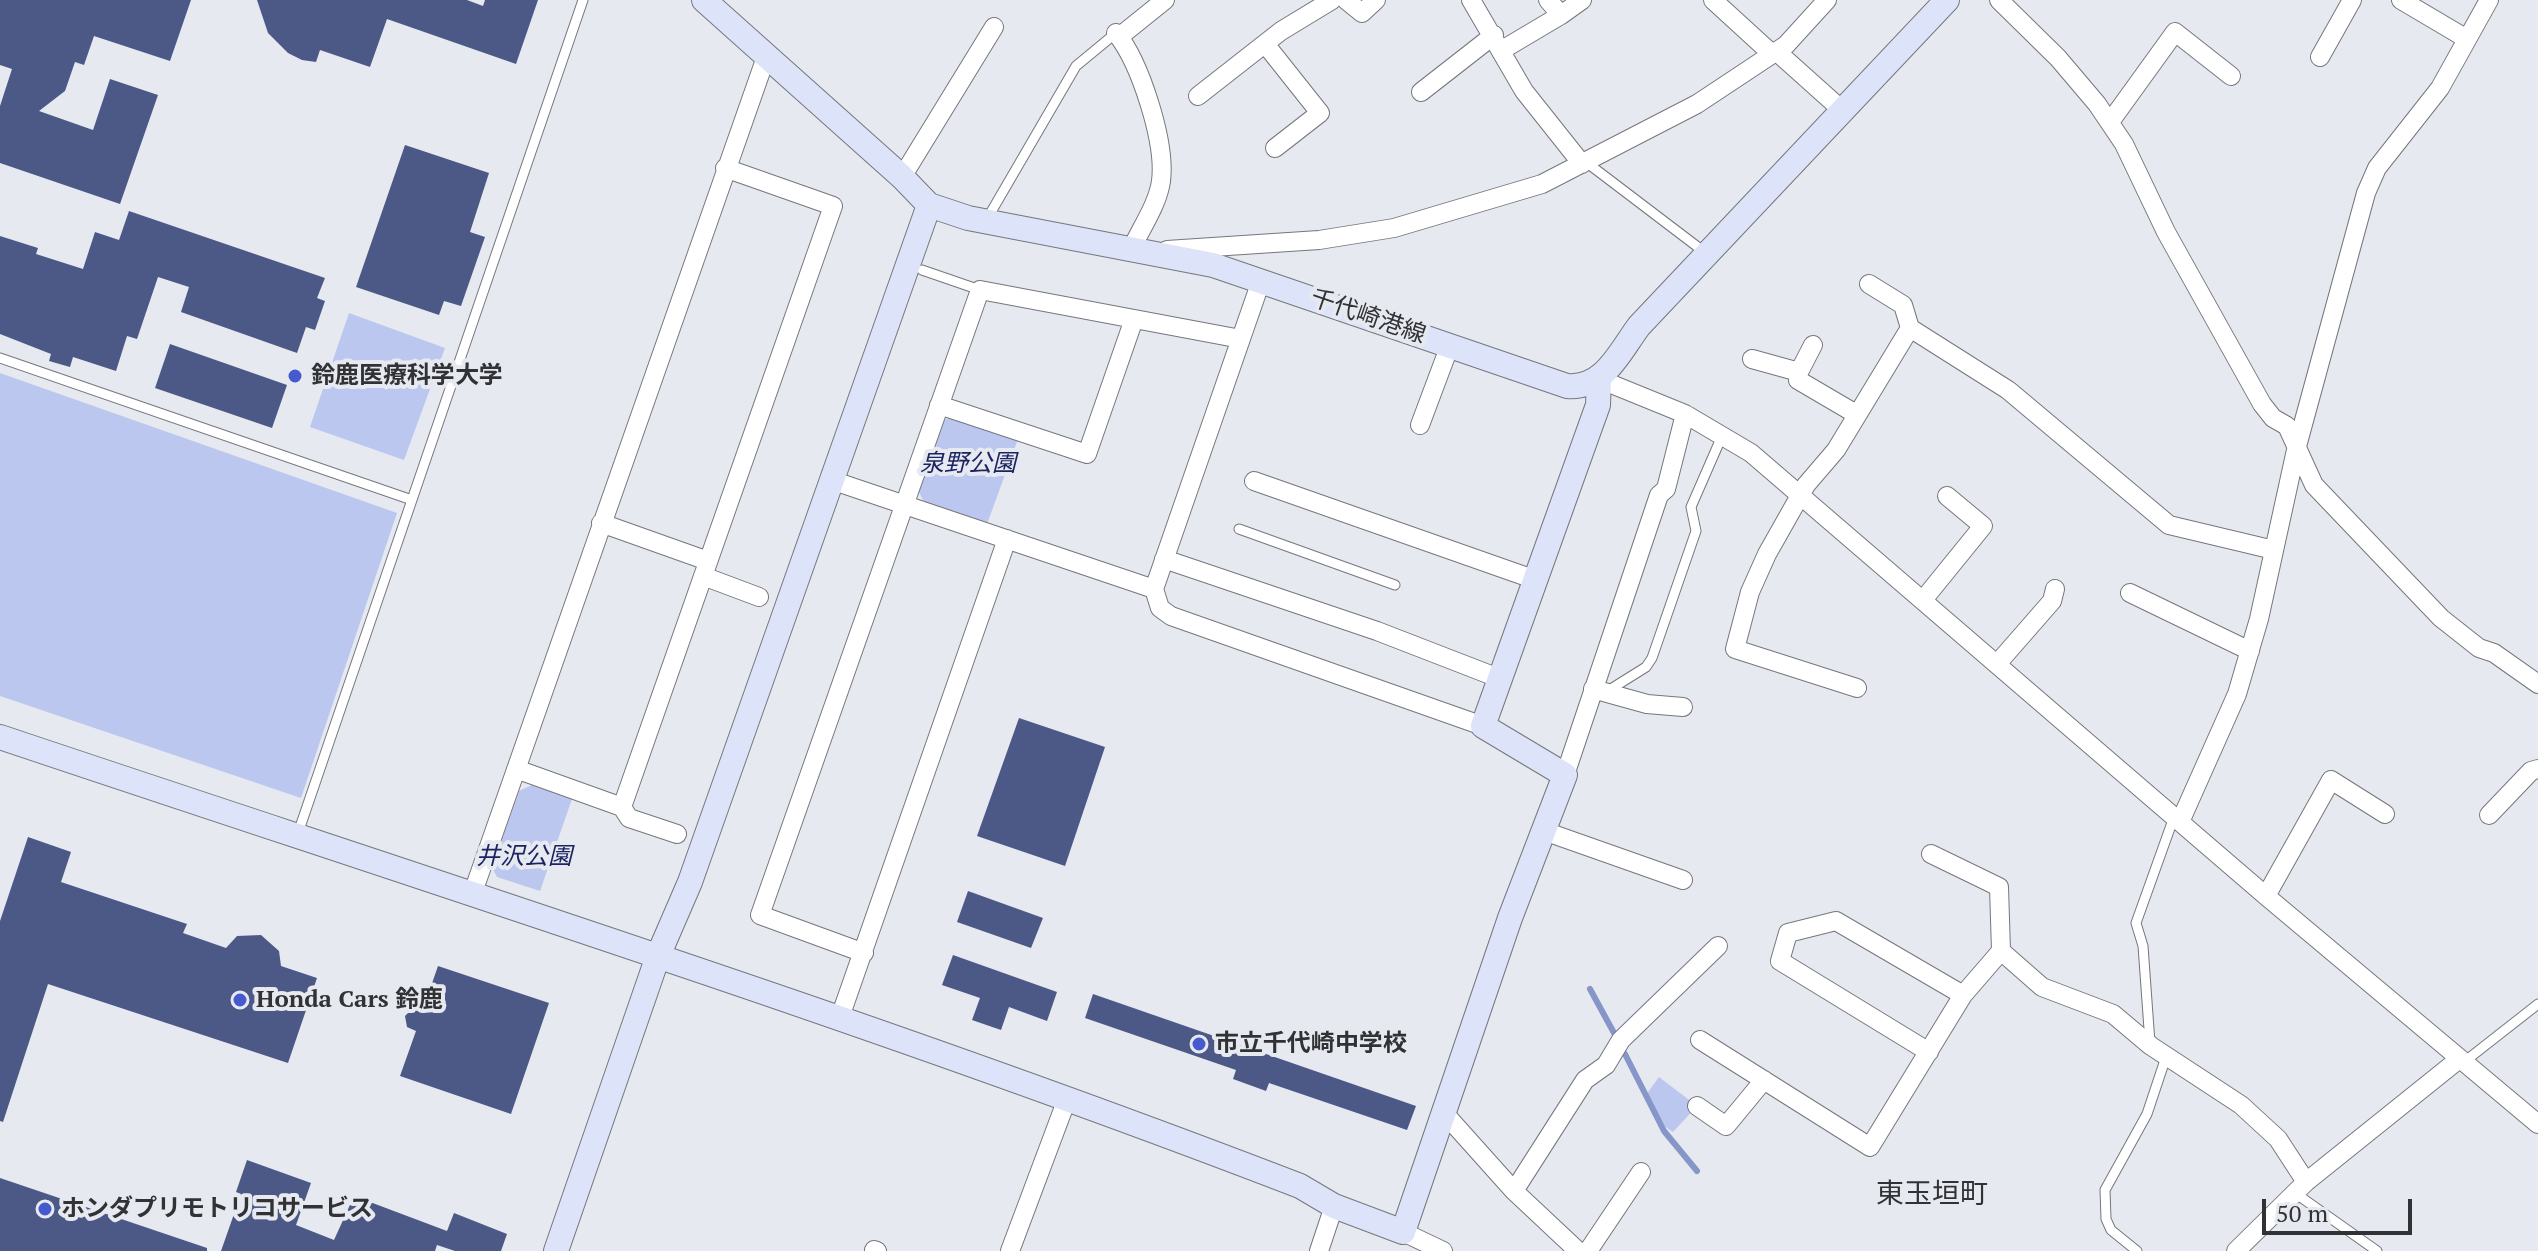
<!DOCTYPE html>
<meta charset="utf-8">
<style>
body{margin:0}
#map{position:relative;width:2538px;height:1251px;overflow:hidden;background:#e6e9ef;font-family:"PT Serif",serif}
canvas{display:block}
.scale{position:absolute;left:2262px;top:1199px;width:150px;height:36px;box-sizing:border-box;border:4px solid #313235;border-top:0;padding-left:10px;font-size:24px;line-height:28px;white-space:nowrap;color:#313235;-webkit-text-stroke:6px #e6e9ef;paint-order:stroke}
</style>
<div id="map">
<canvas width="2538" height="1251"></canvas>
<div class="scale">50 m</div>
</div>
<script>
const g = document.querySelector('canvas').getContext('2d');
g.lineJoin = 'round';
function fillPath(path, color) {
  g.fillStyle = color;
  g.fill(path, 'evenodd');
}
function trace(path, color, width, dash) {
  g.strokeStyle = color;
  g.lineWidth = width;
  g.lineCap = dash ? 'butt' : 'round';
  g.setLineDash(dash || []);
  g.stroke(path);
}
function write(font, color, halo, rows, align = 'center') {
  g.font = font + ' "PT Serif","Noto Sans JP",serif';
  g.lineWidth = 8;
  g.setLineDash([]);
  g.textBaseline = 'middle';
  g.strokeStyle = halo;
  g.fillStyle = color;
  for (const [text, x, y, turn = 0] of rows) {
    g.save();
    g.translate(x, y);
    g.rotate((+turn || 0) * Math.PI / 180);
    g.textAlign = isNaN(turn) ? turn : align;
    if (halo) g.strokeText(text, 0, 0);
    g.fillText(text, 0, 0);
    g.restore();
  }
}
fillPath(new Path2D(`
 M 349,313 L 445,348 L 404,460 L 310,427 Z
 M 0,373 L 397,513 L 301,798 L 0,696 Z
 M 951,417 L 1018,439 L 987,524 L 924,502 L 918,490 L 940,422 Z
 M 532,785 L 572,799 L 540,891 L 497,877 L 492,867 L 519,791 Z
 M 1659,1077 L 1697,1106 L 1673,1132 L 1664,1126 L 1646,1095 Z`), '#bbc7ef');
trace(new Path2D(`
 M 1590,989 L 1614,1033
 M 1625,1054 L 1664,1131 L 1697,1171`), '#8796c8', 6);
fillPath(new Path2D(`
 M 0,0 L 191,0 L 170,61 L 94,36 L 84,65 L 75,62 L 65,91 L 39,111 L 93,130 L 110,79 L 158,95 L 120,204 L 0,163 L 0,106 L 12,69 L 0,65 Z
 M 257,0 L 467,0 L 483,6 L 485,0 L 538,0 L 516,64 L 387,19 L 370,67 L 320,50 L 316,62 L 302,60 L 288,53 L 268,33 Z
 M 405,145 L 489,173 L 470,232 L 485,237 L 461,306 L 444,301 L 439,315 L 356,287 Z
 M 129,211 L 325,278 L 317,298 L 325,301 L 315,330 L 306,327 L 297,353 L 181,312 L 189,287 L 158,277 L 137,339 L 127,336 L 116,371 L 73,357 L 70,367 L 49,361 L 51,354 L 0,334 L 0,236 L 38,248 L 36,254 L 83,269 L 95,232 L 119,240 Z
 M 170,344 L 287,385 L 272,428 L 155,388 Z
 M 1019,718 L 1105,747 L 1065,866 L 977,836 Z
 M 28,837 L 71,852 L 61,882 L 187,924 L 183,933 L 226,948 L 237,936 L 261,935 L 279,951 L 281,966 L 317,978 L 288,1063 L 48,984 L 3,1122 L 0,1121 L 0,921 Z
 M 968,891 L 1043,918 L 1031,948 L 957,922 Z
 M 953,955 L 1057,992 L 1047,1021 L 1009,1007 L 1001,1030 L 972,1020 L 980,998 L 942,985 Z
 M 438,966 L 549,1003 L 511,1114 L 400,1076 L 416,1031 L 407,1027 L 405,1016 L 413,1008 L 422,1012 Z
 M 1093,994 L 1416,1106 L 1407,1130 L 1269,1083 L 1266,1091 L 1233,1079 L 1236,1070 L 1085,1018 Z
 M 247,1160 L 311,1183 L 296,1225 L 334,1240 L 354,1196 L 447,1231 L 454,1213 L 507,1234 L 501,1251 L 455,1251 L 437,1245 L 435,1251 L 221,1251 L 241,1194 L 236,1192 Z
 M 0,1178 L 207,1248 L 207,1251 L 0,1251 Z`), '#4c5987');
const lane = new Path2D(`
 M 1586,162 L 1707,254
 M 987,219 L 1076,66 L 1116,33
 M 922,270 L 980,290
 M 0,358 L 412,500
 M 1239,529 L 1395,585
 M 1606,692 L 1646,667 L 1652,658 L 1696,531 L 1691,507 L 1722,436
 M 298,833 L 583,0
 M 2150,1043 L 2143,946 L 2136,923 L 2174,817
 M 2464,1062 L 2538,1004
 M 2295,1193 L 2377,1251
 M 2137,1251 L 2111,1230 L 2106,1219 L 2105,1190 L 2147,1114 L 2166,1057`);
const street = new Path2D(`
 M 1346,0 L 1362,13 L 1376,0
 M 1471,0 L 1524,91 L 1582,164
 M 1713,0 L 1772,54
 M 1999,0 L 2058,58 L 2097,104 L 2124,144 L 2166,232 L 2262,404 L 2273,418 L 2287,426 L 2314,485 L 2441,618 L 2479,648 L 2494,653 L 2538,684
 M 2401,0 L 2467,39
 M 1561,15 L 1582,0
 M 1116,33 C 1140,62 1166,142 1161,181 C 1158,204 1141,228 1131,250
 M 1119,37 L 1165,0
 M 1266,45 L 1320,113 L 1275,148
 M 1502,50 L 1561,15 L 1548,0
 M 1776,51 L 1843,111
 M 2320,57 L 2352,0
 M 1421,92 L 1494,35
 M 1198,96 L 1281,31 L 1332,0
 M 2110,122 L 2175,32 L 2231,76
 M 902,177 L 994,27
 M 1167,250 L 1319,240 L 1394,228 L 1542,184 L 1697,104 L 1786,45 L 1827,0
 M 1869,284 L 1903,305 L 1910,328 L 2008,390 L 2169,525 L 2274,550
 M 1752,359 L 1799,372 L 1798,380 L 1856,414
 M 1799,372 L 1813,345
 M 1599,379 L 1685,414 L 1751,453 L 2266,896 L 2538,1124
 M 939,405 L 1087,454 L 1134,319
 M 1420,425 L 1450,345
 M 834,481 L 1154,589 L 1261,281
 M 1254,481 L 1536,580
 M 601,523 L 708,561
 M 1164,559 L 1377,631 L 1501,679
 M 703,576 L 759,597
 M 1154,589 L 1160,608 L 1171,616 L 1483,726
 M 2130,593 L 2250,651
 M 1923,600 L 1983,526 L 1947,496
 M 1997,664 L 2052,601 L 2055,589
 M 1857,688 L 1735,649 L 1750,592 L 1767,554 L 1806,485 L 1836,450 L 1910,328
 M 1593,689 L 1647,704 L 1683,707
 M 516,769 L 622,807 L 833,206 L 725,168
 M 1565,775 L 1659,495 L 1666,489 L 1685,414
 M 622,807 L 629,818 L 677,834
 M 2489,815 L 2531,771 L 2538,769
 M 2180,822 L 2237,694 L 2259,619 L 2296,450 L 2366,193 L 2377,168 L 2440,88 L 2489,0
 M 1544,831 L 1683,880
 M 1931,854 L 1999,887 L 2001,951
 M 472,895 L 766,57
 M 2266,896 L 2331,780 L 2385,814
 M 864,953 L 760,915 L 980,290 L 1241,339
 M 839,1020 L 1007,539
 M 1700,1040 L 1870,1147 L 1963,995 L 2001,951 L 2042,987 L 2113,1014 L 2151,1046 L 2241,1105 L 2278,1139 L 2306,1182
 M 1929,1052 L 1780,961 L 1788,933 L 1836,921 L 1963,995
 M 1697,1106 L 1726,1126 L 1764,1080
 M 1445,1114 L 1514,1191 L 1578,1251
 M 1514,1191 L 1585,1080 L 1606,1065 L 1621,1040 L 1718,946
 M 1403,1232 L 1443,1251
 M 874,1250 L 877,1251
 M 1010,1251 L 1067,1099
 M 1319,1251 L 1334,1206
 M 1588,1251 L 1641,1172
 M 2236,1251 L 2306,1182 L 2458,1060`);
const secondary = new Path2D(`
 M 704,0 L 902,177 L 929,205 L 968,218 L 1213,265 L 1567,386 C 1604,389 1619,353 1639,326 L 1947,0
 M 0,737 C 435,883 872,1021 1300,1186 L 1334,1206 L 1403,1232 L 1510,918 L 1565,775 L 1483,726 L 1598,405 L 1599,379
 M 556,1251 L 658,956 L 690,882 L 929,205`);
trace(lane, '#75777d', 11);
trace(street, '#75777d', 20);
trace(secondary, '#75777d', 26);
trace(lane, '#fff', 9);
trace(street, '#fff', 18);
trace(secondary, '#dde3f8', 24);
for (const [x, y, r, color] of [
 [295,376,8,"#465ace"],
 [240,1000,8,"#465ace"],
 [1199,1044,8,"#465ace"],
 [45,1209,8,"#465ace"]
]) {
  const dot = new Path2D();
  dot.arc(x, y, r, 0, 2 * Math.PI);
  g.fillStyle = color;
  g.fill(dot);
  trace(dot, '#e6e9ef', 3);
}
write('24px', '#313235', '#e6e9ef', [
 ["千代崎港線",1368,317,19]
]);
write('bold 24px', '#313235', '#e6e9ef', [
 ["鈴鹿医療科学大学",311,376],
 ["Honda Cars 鈴鹿",256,1000],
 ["市立千代崎中学校",1215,1044],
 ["ホンダプリモトリコサービス",61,1209]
], 'left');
write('italic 24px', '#1b2460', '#e6e9ef', [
 ["泉野公園",968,464],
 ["井沢公園",524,857]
]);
write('28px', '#313235', '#e6e9ef', [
 ["東玉垣町",1932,1195]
]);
</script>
